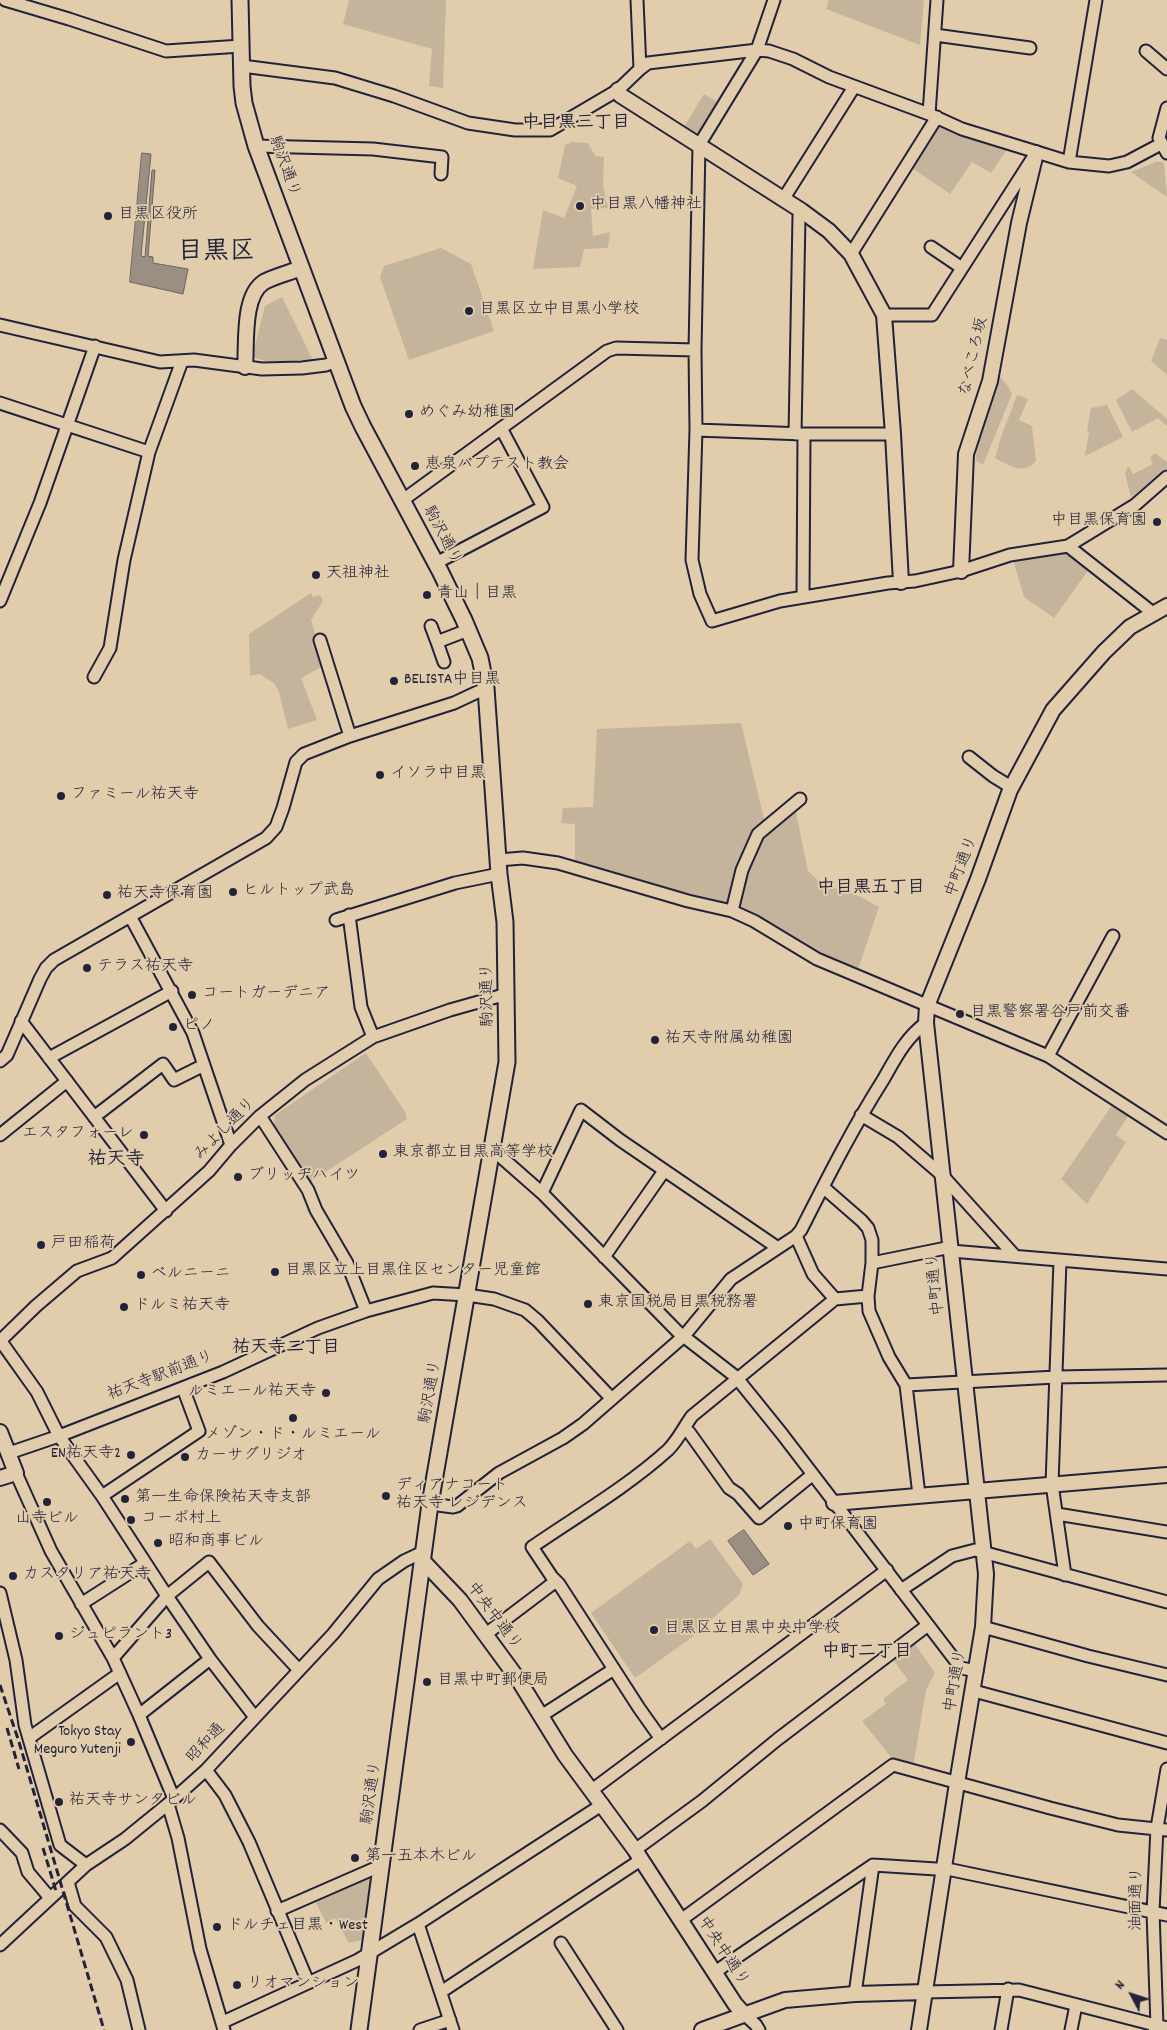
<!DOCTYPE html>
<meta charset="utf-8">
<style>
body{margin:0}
#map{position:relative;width:1167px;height:2030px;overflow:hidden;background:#e1cdac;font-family:Dekko,sans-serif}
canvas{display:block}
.north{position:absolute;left:1107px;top:1970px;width:50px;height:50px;-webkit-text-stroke:4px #e1cdac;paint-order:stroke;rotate:310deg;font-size:14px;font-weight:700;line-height:20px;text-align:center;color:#22223b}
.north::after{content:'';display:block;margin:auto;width:18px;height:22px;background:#22223b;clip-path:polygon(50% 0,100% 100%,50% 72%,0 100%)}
</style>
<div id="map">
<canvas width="1167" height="2030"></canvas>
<div class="north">N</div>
</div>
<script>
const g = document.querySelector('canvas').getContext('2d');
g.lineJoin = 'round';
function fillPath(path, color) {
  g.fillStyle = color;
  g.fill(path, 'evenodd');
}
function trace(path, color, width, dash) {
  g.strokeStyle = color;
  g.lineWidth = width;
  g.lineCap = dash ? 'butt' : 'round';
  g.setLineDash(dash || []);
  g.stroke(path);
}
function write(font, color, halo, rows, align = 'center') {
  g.font = font + ' Dekko,"Klee One",sans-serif';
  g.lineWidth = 4;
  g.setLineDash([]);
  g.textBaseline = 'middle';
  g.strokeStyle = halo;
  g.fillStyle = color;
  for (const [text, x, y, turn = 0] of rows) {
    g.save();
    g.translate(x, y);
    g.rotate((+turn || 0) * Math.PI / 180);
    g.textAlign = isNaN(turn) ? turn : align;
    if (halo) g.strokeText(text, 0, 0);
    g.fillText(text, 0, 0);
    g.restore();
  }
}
fillPath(new Path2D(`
 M 349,0 L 446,0 L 443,88 L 429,86 L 432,49 L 343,24 Z
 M 829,0 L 924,0 L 920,45 L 826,9 Z
 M 704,94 L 719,103 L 699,134 L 696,135 L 684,127 Z
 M 942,123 L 1010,145 L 991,173 L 972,162 L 950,194 L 912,168 L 912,160 L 937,125 Z
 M 572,142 L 588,143 L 595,156 L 604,157 L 603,185 L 608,208 L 591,209 L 593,236 L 610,232 L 608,248 L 584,249 L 580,267 L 533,269 L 543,210 L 564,218 L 577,186 L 558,178 L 565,145 Z
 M 1156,162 L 1162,162 L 1164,164 L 1167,197 L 1131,172 Z
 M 441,248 L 471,264 L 494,331 L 409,360 L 380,277 L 384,266 Z
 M 282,297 L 313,360 L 269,362 L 252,357 L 265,306 Z
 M 1160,338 L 1167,340 L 1167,375 L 1151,361 Z
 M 1000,377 L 1008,386 L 1012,394 L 983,465 L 976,461 L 976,453 Z
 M 1132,389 L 1167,419 L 1167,426 L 1158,418 L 1132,432 L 1116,400 Z
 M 1017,395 L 1028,399 L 1019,420 L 1032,426 L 1036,461 C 1024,476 1008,465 995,458 L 1001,437 Z
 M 1107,405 L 1123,437 L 1085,456 L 1089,432 L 1087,431 L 1091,408 Z
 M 1155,453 L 1167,462 L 1167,468 L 1131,497 L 1125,474 L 1127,468 L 1129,467 L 1133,474 L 1153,464 L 1150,458 Z
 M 1068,546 L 1092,565 L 1054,618 L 1024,597 L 1012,556 Z
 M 311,593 L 313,597 L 320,595 L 323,601 L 311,620 L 325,665 L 301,678 L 317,720 L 288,729 L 279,692 L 275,684 L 260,674 L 250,676 L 249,634 Z
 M 741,723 L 765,823 L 730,903 L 726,906 L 668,892 L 575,864 L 575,824 L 561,823 L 563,808 L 593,807 L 597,729 Z
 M 795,808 L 808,871 L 822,884 L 857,895 L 879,907 L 857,972 L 810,952 L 740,911 L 737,906 L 746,870 L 761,836 Z
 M 366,1053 L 405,1112 L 407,1119 L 310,1182 L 274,1125 L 275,1115 Z
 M 1113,1104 L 1128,1116 L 1116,1135 L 1126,1142 L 1087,1204 L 1061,1179 Z
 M 710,1539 L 743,1584 L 739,1595 L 691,1638 L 635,1678 L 591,1613 L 690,1541 L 696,1549 Z
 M 913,1641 L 935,1673 L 926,1690 L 913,1767 L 895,1762 L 862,1721 L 886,1704 L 883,1699 L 908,1680 L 891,1657 Z
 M 373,1874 L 363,1940 L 349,1943 L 335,1918 L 326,1923 L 314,1899 Z`), '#c5b49c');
const water = new Path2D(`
 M 142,153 L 151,154 L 141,256 L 145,257 L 152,170 L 155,170 L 148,256 L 153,257 L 153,263 L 188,269 L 183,294 L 130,282 Z
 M 744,1530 L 769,1564 L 753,1575 L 728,1541 Z`);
fillPath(water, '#9b8f82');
trace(water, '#6b6366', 1);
const minor = new Path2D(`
 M 5,0 L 69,19 L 166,51 L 241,46
 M 637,0 L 640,69 L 648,63 L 757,50 L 769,51 L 793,59 L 829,77 L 929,114 L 962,129 L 1069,162 L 1109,166 L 1127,162 L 1161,144
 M 774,0 L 757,50 L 699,145 L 695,350 L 696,430 L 692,560 L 700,594 L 712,621 L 780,601 L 888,583 L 915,581 L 961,571 L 1010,555 L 1068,546 L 1135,505 L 1167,477
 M 935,35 L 1030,48
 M 1146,51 L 1167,69
 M 242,66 L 335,78 L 394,96 L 468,123 L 515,130 L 550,130 L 618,90 L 640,69
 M 1167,108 L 1159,138 L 1167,153
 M 929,114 L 937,0
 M 256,146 L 373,149 L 442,157 L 441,174
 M 1069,162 L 1096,0
 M 784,198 L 854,87
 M 931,247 L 962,268
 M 851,254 L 937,117
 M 884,315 L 932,315 L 1032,159
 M 0,325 L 160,362 L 194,360 L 262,369 L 302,368 L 326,365 L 336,361
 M 0,403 L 149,452
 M 696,430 L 804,434 L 893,434
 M 795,434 L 799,216 L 802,211
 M 403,500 L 607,351 L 616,348 L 695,350
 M 1068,546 L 1153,613
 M 436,563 L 543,507 L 501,428
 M 803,597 L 804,434
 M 0,601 L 40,503 L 95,346
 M 431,626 L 437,642
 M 320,640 L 350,736
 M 444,662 L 437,642 L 468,630
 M 94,677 L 110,648 L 124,560 L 149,452 L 182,361
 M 969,757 L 993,776 L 1011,787
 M 498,860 L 523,858 L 558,863 L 688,901 L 732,911 L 754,921 L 817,959 L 1048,1056 L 1167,1133
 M 732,911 L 742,870 L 758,834 L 800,799
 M 349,915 L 361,1007 L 373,1037
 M 130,916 L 193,1033 L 231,1145
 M 336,920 L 455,883 L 499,874
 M 21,1021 L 166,1211
 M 1048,1056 L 1113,936
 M 49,1058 L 172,991
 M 0,1061 L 7,1055 L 40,979 L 46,968 L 54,960 L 266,838 L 276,827 L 283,808 L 296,762 L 304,754 L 350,736 L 454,703 L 486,688
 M 861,1115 L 898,1137 L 942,1175 L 1015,1256
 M 260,1116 L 308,1190 L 316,1210 L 347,1263 L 366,1311
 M 94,1117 L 163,1064 L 174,1080 L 204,1065
 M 0,1135 L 67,1081
 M 492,1149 L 542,1193 L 678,1332 L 736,1377 L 782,1434 L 961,1668 L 977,1671
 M 823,1187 L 862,1221 L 868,1228 L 872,1240 L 872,1263 L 868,1296 L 869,1311 L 889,1357 L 906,1385 L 919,1495
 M 542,1193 L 581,1110 L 620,1140 L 778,1248
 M 796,1236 L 813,1274 L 835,1299
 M 951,1251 L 1167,1269
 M 604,1257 L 664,1171
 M 1060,1261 L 1052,1484 L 1065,1575
 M 872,1263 L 951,1247
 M 0,1340 L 37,1392 L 59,1436 L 102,1496 L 167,1596 L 210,1659 L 254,1716
 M 0,1341 L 36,1306 L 77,1271 L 112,1258 L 209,1171 L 231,1145 L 260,1116 L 305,1080 L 373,1037 L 450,1010 L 507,994
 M 906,1385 L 1056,1377 L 1167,1375
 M 683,1430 L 689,1432 L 729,1488 L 738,1494 L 759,1518 L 812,1475
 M 9,1453 L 59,1436 L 223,1372 L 318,1328 L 366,1311 L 433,1293 L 467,1295 L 494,1299 L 525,1310 L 538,1321 L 612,1399
 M 16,1473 L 51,1551 L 113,1658 L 139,1715 L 174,1799
 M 102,1496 L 199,1431 L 183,1388
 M 430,1504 L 453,1507 L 457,1506 L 499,1473 L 563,1438 L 583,1424 L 684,1336 L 731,1279 L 796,1236 L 801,1230 C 827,1179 852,1129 883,1080 C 895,1059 906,1037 926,1023
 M 1057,1514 L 1167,1532
 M 901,1590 L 952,1556 L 975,1550 L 1167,1602
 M 0,1593 L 16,1660 L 25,1725 L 60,1845 L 86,1865
 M 81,1604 L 145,1563
 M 983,1627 L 1088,1656 L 1167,1675
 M 486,1634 L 556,1581
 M 113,1658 L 167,1596 L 209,1562 L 258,1626 L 298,1669
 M 974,1691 L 1167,1743
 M 139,1715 L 210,1659
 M 541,1716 L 614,1669
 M 29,1738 L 120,1673
 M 661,1739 L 639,1708 L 559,1584 L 552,1577 L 532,1547 C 577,1516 627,1487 668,1450 C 678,1440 684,1427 692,1416 L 835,1299 L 868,1296
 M 206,1770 L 225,1795 L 249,1842 L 308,1982
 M 592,1790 L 887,1570
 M 168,1804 L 178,1838 L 200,1949 L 224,2030
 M 0,1830 L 22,1853 L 28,1872 L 50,1898
 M 635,1850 L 702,1801 L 778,1739 L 928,1625
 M 68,1882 L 75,1906 L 106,1937 L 127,1980 L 139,2030
 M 277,1911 L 380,1866
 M 681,1920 L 893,1765 L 1050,1808 L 1118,1825 L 1167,1830
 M 418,1924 L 453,2030
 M 561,1943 L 617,2030
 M 0,1945 L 86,1865 L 125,1839 L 168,1804 L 206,1770 L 333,1634 L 378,1579 L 404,1561 L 423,1552
 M 715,1972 L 873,1865 L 952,1870 L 1167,1915
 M 441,1992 L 642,1859
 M 925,1992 L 1019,1990 L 1167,2028
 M 855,1994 L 873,1865
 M 744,2014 L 756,2025 L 759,2030
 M 223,2022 L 358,1960 L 418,1924 L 603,1804
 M 1157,2026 L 1153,1912 L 1157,1828 L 1167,1769
 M 420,2030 L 450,2020
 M 1001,2030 L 1008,1989
 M 1071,2030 L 1076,2005`);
const tertiary = new Path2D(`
 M 618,90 L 620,95 L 802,211 L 829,231 L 851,254 L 884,315 L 893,434 L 901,582
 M 245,367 C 247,344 242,296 264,282 C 275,276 289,273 301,268
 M 961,571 L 966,454 L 990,381 L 1019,223 L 1036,153
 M 0,1432 L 16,1473 L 0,1478
 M 834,1503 L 1167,1475
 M 421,1559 L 460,1600 L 518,1679 L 565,1755 L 635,1850 L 735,2004 L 744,2014
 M 702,2030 L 785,2000 L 855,1994 L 925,1992
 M 919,2030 L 957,1783 L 983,1627 L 986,1574 L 926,1023 L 927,1006 L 978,879 L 1010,790 L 1053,710 L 1104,652 L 1130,627 L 1167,606
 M 1156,2030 L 1157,2026`);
const secondary = new Path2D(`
 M 240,0 L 242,86 L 244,103 L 256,146 L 353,406 L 363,427 L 440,571 L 464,620 L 480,658 L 486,688 L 499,874 L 505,922 L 507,1062 L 430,1504 L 359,2030`);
trace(minor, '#22223b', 15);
trace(tertiary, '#22223b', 18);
trace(secondary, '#22223b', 19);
trace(minor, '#e1cdac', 11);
trace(tertiary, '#e1cdac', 14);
trace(secondary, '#e1cdac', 15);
trace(new Path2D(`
 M 0,1685 L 19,1742 L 104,2030
 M 7,1728 L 19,1769
 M 43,1848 L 56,1891`), '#22223b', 3, [8, 4]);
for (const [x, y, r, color] of [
 [580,206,5,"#22223b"],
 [108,216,5,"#22223b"],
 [469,311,5,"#22223b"],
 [409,414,5,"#22223b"],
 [415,466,5,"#22223b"],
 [1157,522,5,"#22223b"],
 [316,575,5,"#22223b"],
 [427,595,5,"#22223b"],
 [394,681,5,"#22223b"],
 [380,775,5,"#22223b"],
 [61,796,5,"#22223b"],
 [233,892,5,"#22223b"],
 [107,895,5,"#22223b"],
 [87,968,5,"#22223b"],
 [192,995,5,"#22223b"],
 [960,1014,5,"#22223b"],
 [173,1027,5,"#22223b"],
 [655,1040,5,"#22223b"],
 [144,1135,5,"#22223b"],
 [383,1154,5,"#22223b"],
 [238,1177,5,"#22223b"],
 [41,1245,5,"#22223b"],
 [275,1272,5,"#22223b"],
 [141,1275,5,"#22223b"],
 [588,1304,5,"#22223b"],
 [124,1307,5,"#22223b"],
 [326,1393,5,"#22223b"],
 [293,1418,5,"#22223b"],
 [131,1455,5,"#22223b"],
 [185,1457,5,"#22223b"],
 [386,1496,5,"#22223b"],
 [125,1499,5,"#22223b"],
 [47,1502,5,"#22223b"],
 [131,1520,5,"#22223b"],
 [788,1526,5,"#22223b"],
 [158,1543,5,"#22223b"],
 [13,1576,5,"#22223b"],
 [654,1630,5,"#22223b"],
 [59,1636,5,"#22223b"],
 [427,1682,5,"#22223b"],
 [131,1742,5,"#22223b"],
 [59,1802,5,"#22223b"],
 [355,1858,5,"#22223b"],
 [217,1927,5,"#22223b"],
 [237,1985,5,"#22223b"]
]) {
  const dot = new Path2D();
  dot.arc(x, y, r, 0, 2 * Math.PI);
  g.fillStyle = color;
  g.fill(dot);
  trace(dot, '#e1cdac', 2);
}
write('16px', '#22223b', '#e1cdac', [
 ["駒沢通り",283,167,70],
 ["なべころ坂",975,357,-77],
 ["駒沢通り",441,536,62],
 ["中町通り",963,867,-69],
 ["駒沢通り",489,995,-91],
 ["みよし通り",226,1130,-46],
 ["中町通り",937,1284,-96],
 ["祐天寺駅前通り",161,1377,-21],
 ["駒沢通り",432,1392,-80],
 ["中央中通り",493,1617,53],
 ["中町通り",957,1681,-80],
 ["昭和通",207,1744,-47],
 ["駒沢通り",373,1793,-82],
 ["油面通り",1138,1899,-89],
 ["中央中通り",722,1952,57]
]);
write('16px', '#22223b', '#e1cdac', [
 ["中目黒八幡神社",590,206],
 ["目黒区役所",118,216],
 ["目黒区立中目黒小学校",479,311],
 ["めぐみ幼稚園",419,414],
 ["恵泉バプテスト教会",425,466],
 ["中目黒保育園",1147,522,"right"],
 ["天祖神社",326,575],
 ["青山｜目黒",437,595],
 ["BELISTA中目黒",404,681],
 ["イソラ中目黒",390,775],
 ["ファミール祐天寺",71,796],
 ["ヒルトップ武島",243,892],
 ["祐天寺保育園",117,895],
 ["テラス祐天寺",97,968],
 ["コートガーデニア",202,995],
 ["目黒警察署谷戸前交番",970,1014],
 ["ピノ",183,1027],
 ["祐天寺附属幼稚園",665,1040],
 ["エスタフォーレ",134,1135,"right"],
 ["東京都立目黒高等学校",393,1154],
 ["ブリッヂハイツ",248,1177],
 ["戸田稲荷",51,1245],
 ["目黒区立上目黒住区センター児童館",285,1272],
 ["ベルニーニ",151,1275],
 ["東京国税局目黒税務署",598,1304],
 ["ドルミ祐天寺",134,1307],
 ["ルミエール祐天寺",316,1393,"right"],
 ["メゾン・ド・ルミエール",293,1436,"center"],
 ["EN祐天寺2",121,1455,"right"],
 ["カーサグリジオ",195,1457],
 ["ディアナコート",396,1487],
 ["祐天寺 レジデンス",396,1505],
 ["第一生命保険祐天寺支部",135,1499],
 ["山寺ビル",47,1520,"center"],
 ["コーポ村上",141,1520],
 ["中町保育園",798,1526],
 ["昭和商事ビル",168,1543],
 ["カスタリア祐天寺",23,1576],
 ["目黒区立目黒中央中学校",664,1630],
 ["ジュピラント3",69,1636],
 ["目黒中町郵便局",437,1682],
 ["Tokyo Stay",121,1733,"right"],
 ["Meguro Yutenji",121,1751,"right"],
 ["祐天寺サンタビル",69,1802],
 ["第一五本木ビル",365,1858],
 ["ドルチェ目黒・West",227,1927],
 ["リオマンション",247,1985]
], 'left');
write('bold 18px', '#22223b', '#e1cdac', [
 ["中目黒三丁目",576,125],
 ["中目黒五丁目",871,890],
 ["祐天寺二丁目",286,1350],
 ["中町二丁目",867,1654]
]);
write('bold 19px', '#22223b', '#e1cdac', [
 ["祐天寺",116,1161]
]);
write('bold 26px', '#22223b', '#e1cdac', [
 ["目黒区",216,254]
]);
</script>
